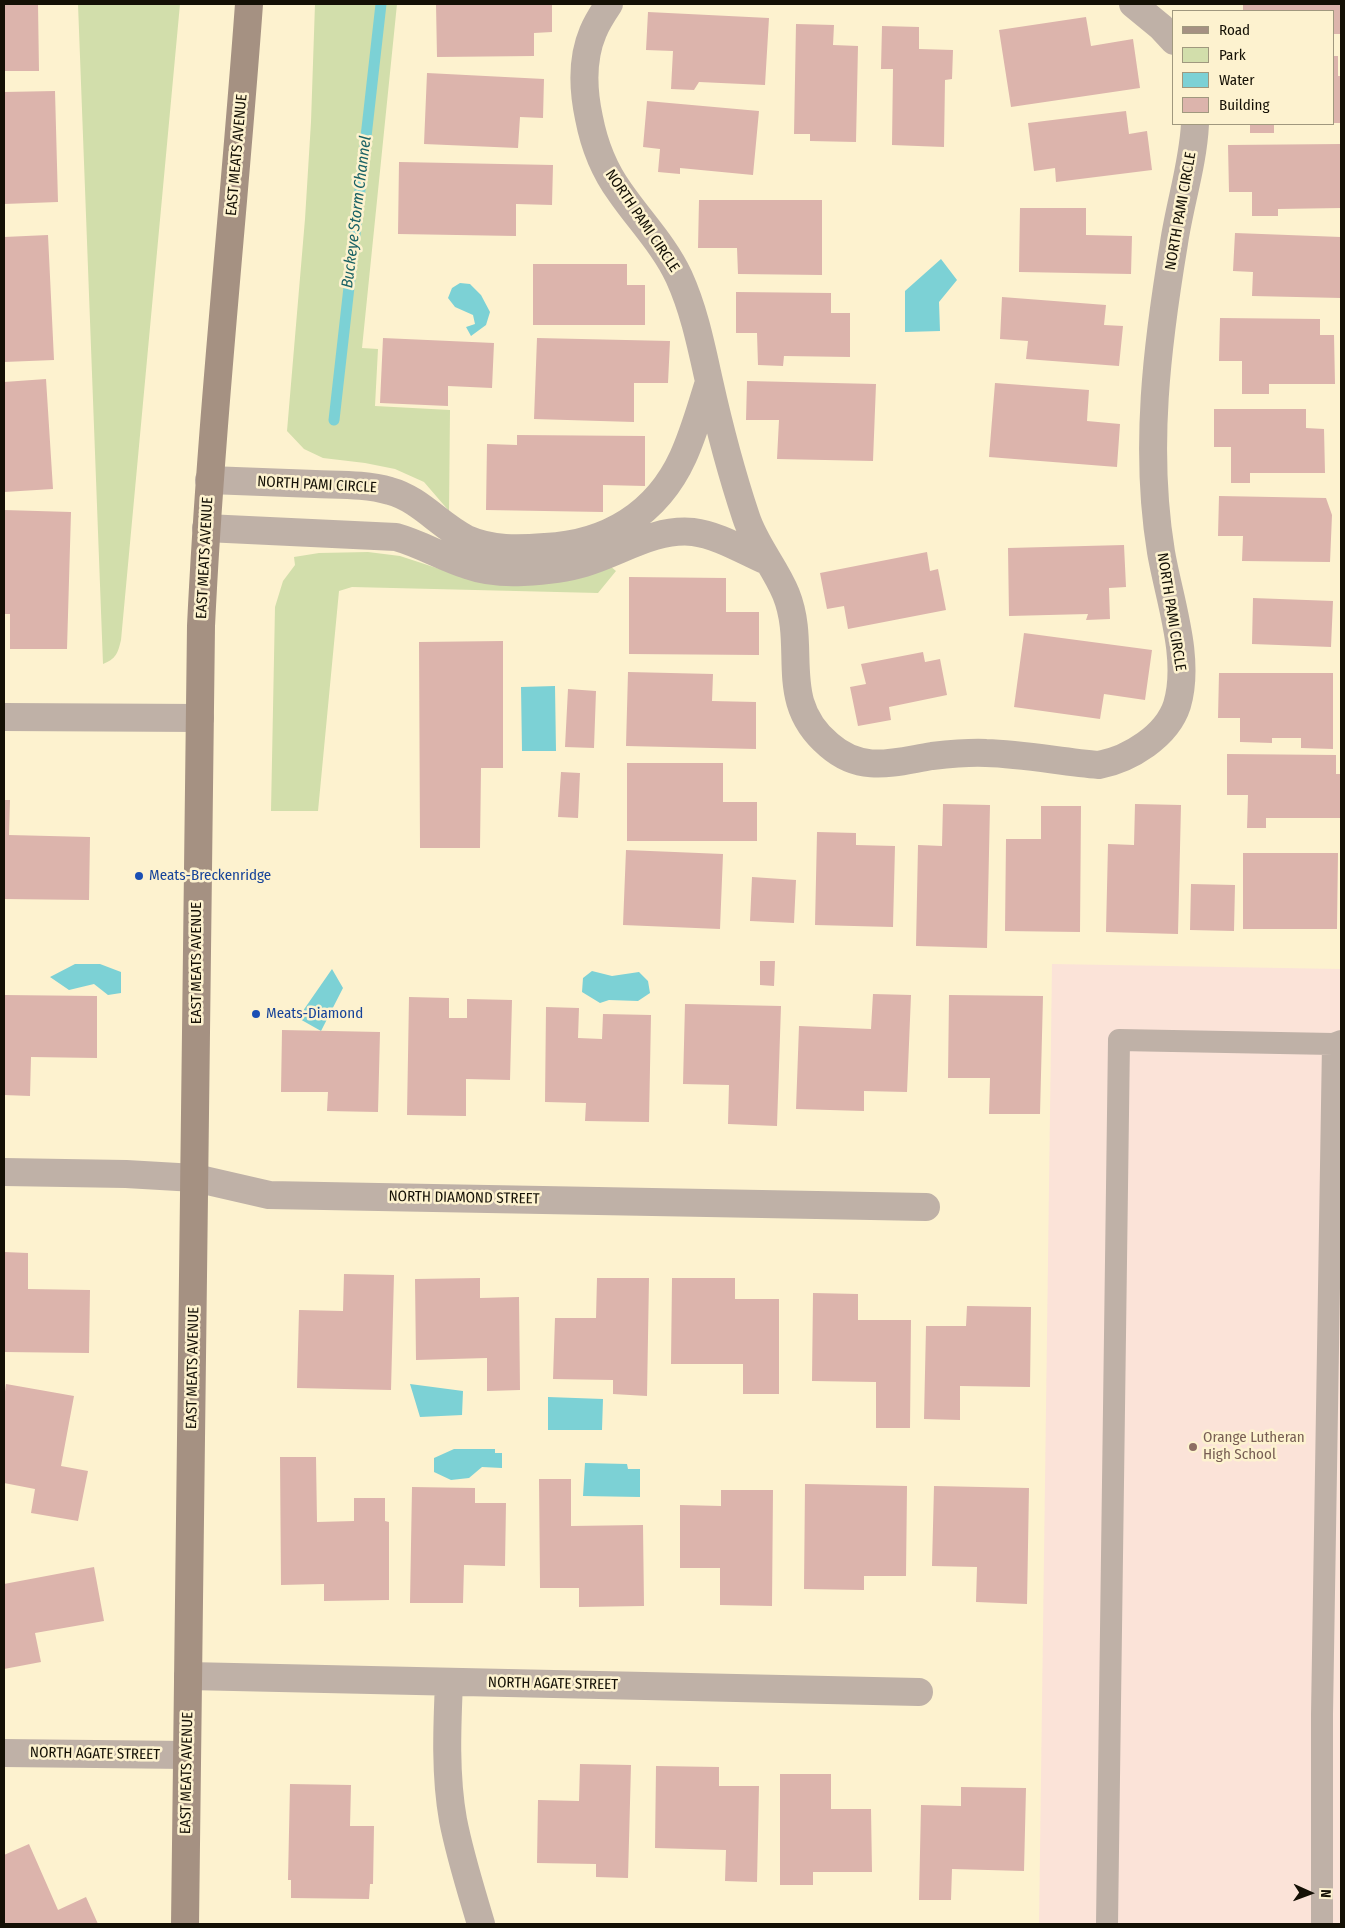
<!DOCTYPE html>
<style>
body{margin:0}
#map{position:relative;width:1345px;height:1928px;overflow:hidden;background:#fdf2cf;font-family:"Fira Sans Condensed",sans-serif}
canvas{display:block}
.frame{position:absolute;inset:0;border:5px solid #141005;pointer-events:none}
.legend{position:absolute;left:1172px;top:10px;width:162px;height:115px;box-sizing:border-box;background:#fdf2cf;border:1px solid #a0987e;margin:0;padding:6px 9px;list-style:none;font-size:15px;color:#141005}
.legend li{display:flex;align-items:center;gap:10px;height:25px}
.legend b{width:25px;border:1px solid #a0987e}
.north{position:absolute;left:1285px;top:1868px;width:50px;height:50px;-webkit-text-stroke:4px #fdf2cf;paint-order:stroke;rotate:92deg;font-size:14px;font-weight:700;line-height:20px;text-align:center;color:#141005}
.north::after{content:'';display:block;margin:auto;width:18px;height:22px;background:#141005;clip-path:polygon(50% 0,100% 100%,50% 72%,0 100%)}
</style>
<div id="map">
<canvas width="1345" height="1928"></canvas>
<div class="frame"></div>
<ul class="legend">
<li><b style="height:6px;background:#a59182"></b>Road</li>
<li><b style="height:14px;background:#d2deab"></b>Park</li>
<li><b style="height:14px;background:#7cd1d5"></b>Water</li>
<li><b style="height:14px;background:#dcb4ac"></b>Building</li>
</ul>
<div class="north">N</div>
</div>
<script>
const g = document.querySelector('canvas').getContext('2d');
g.lineJoin = 'round';
function fillPath(path, color) {
  g.fillStyle = color;
  g.fill(path, 'evenodd');
}
function trace(path, color, width, dash) {
  g.strokeStyle = color;
  g.lineWidth = width;
  g.lineCap = dash ? 'butt' : 'round';
  g.setLineDash(dash || []);
  g.stroke(path);
}
function write(font, color, halo, rows, align = 'center') {
  g.font = font + ' "Fira Sans Condensed",sans-serif';
  g.lineWidth = 5;
  g.setLineDash([]);
  g.textBaseline = 'middle';
  g.strokeStyle = halo;
  g.fillStyle = color;
  for (const [text, x, y, turn = 0] of rows) {
    g.save();
    g.translate(x, y);
    g.rotate((+turn || 0) * Math.PI / 180);
    g.textAlign = isNaN(turn) ? turn : align;
    if (halo) g.strokeText(text, 0, 0);
    g.fillText(text, 0, 0);
    g.restore();
  }
}
fillPath(new Path2D(`
 M 1052,964 L 1341,969 L 1341,1924 L 1039,1924 Z`), '#fbe3d8');
fillPath(new Path2D(`
 M 78,4 L 180,4 L 121,640 C 118,653 116,659 103,664 Z
 M 315,4 L 397,4 L 362,348 L 378,349 L 375,406 L 450,410 L 449,511 L 424,482 L 395,469 L 365,463 L 323,458 L 304,449 L 287,431 L 305,219 L 311,122 Z
 M 368,552 L 400,556 L 458,575 L 610,566 L 616,571 L 598,593 L 352,587 L 339,591 L 318,811 L 271,811 L 275,607 L 283,581 L 295,565 L 294,557 L 319,553 Z`), '#d2deab');
fillPath(new Path2D(`
 M 941,259 L 957,280 L 939,302 L 940,331 L 905,332 L 905,291 Z
 M 460,283 L 470,284 L 481,295 L 490,312 L 486,325 L 471,336 L 466,327 L 475,324 L 473,315 L 455,307 L 448,298 L 452,288 Z
 M 555,686 L 556,751 L 522,751 L 521,687 Z
 M 75,964 L 100,964 L 121,972 L 121,993 L 108,995 L 94,984 L 69,990 L 50,977 Z
 M 332,969 L 343,988 L 321,1031 L 298,1018 Z
 M 592,971 L 612,976 L 639,972 L 648,981 L 650,993 L 638,1001 L 609,1000 L 600,1003 L 582,992 L 583,978 Z
 M 410,1384 L 463,1391 L 462,1415 L 420,1417 Z
 M 548,1397 L 603,1399 L 602,1430 L 548,1430 Z
 M 454,1449 L 495,1449 L 495,1453 L 502,1453 L 502,1468 L 482,1467 L 469,1478 L 451,1480 L 434,1472 L 434,1458 Z
 M 585,1463 L 627,1464 L 628,1469 L 640,1469 L 640,1497 L 583,1496 Z`), '#7cd1d5');
trace(new Path2D(`
 M 334,420 L 381,4`), '#7cd1d5', 11);
fillPath(new Path2D(`
 M 4,4 L 38,4 L 39,71 L 4,71 Z
 M 436,4 L 552,4 L 552,32 L 534,33 L 534,56 L 437,57 Z
 M 1243,4 L 1341,4 L 1341,34 L 1334,34 L 1334,11 L 1243,11 Z
 M 648,12 L 769,18 L 765,85 L 699,82 L 694,90 L 671,89 L 673,51 L 646,50 Z
 M 1086,17 L 1091,46 L 1133,39 L 1140,88 L 1011,107 L 999,30 Z
 M 796,24 L 834,25 L 833,45 L 858,46 L 856,142 L 810,141 L 810,134 L 794,134 Z
 M 882,26 L 919,27 L 919,49 L 953,50 L 952,79 L 945,80 L 944,147 L 892,145 L 893,69 L 881,69 Z
 M 1334,56 L 1338,56 L 1338,76 L 1341,76 L 1341,123 L 1334,123 Z
 M 427,73 L 544,79 L 543,118 L 520,117 L 518,148 L 424,144 Z
 M 55,91 L 58,202 L 4,204 L 4,92 Z
 M 647,101 L 759,111 L 753,175 L 680,168 L 680,174 L 658,172 L 660,149 L 643,147 Z
 M 1126,111 L 1129,134 L 1147,131 L 1152,170 L 1056,182 L 1055,168 L 1034,171 L 1028,123 Z
 M 1250,124 L 1274,124 L 1274,133 L 1250,133 Z
 M 1341,144 L 1341,208 L 1278,209 L 1278,216 L 1252,216 L 1252,192 L 1229,192 L 1228,145 Z
 M 399,162 L 553,165 L 552,205 L 516,204 L 516,236 L 398,234 Z
 M 699,200 L 822,200 L 822,275 L 738,274 L 737,248 L 698,248 Z
 M 1020,208 L 1086,208 L 1086,235 L 1132,236 L 1131,274 L 1019,272 Z
 M 1235,233 L 1341,237 L 1341,298 L 1252,296 L 1253,272 L 1233,271 Z
 M 48,235 L 54,360 L 4,362 L 4,237 Z
 M 533,264 L 627,264 L 627,285 L 645,285 L 645,325 L 533,325 Z
 M 736,292 L 831,293 L 831,313 L 850,313 L 850,357 L 784,356 L 783,366 L 758,365 L 757,333 L 736,333 Z
 M 1002,297 L 1106,305 L 1104,325 L 1123,326 L 1119,366 L 1026,359 L 1028,341 L 1000,339 Z
 M 1220,318 L 1320,319 L 1320,335 L 1334,335 L 1335,384 L 1269,384 L 1269,394 L 1242,394 L 1242,361 L 1219,361 Z
 M 383,338 L 494,343 L 492,388 L 448,386 L 448,406 L 380,403 Z
 M 537,338 L 670,341 L 668,383 L 634,383 L 634,422 L 534,419 Z
 M 46,379 L 53,489 L 4,492 L 4,382 Z
 M 747,381 L 876,384 L 873,461 L 777,459 L 779,420 L 746,420 Z
 M 995,383 L 1089,390 L 1087,421 L 1120,424 L 1117,467 L 989,457 Z
 M 1214,409 L 1306,409 L 1306,428 L 1324,429 L 1325,473 L 1250,473 L 1250,483 L 1231,483 L 1231,447 L 1214,447 Z
 M 517,435 L 645,436 L 645,486 L 603,485 L 603,512 L 486,510 L 487,444 L 517,445 Z
 M 1219,496 L 1326,498 L 1332,515 L 1330,562 L 1242,561 L 1243,536 L 1218,536 Z
 M 4,510 L 71,512 L 67,649 L 10,649 L 10,614 L 4,614 Z
 M 1124,545 L 1126,587 L 1109,588 L 1110,619 L 1086,620 L 1088,614 L 1009,616 L 1008,548 Z
 M 927,552 L 930,571 L 938,569 L 946,610 L 848,629 L 844,606 L 827,609 L 820,573 Z
 M 629,577 L 726,578 L 726,612 L 759,612 L 759,655 L 629,654 Z
 M 1253,598 L 1333,601 L 1331,647 L 1252,644 Z
 M 1024,633 L 1152,650 L 1145,700 L 1104,694 L 1100,719 L 1014,707 Z
 M 503,641 L 503,768 L 481,768 L 480,848 L 420,848 L 419,642 Z
 M 923,652 L 925,662 L 940,659 L 947,695 L 889,707 L 891,720 L 858,726 L 850,687 L 866,684 L 861,664 Z
 M 628,672 L 713,674 L 712,701 L 756,702 L 756,749 L 626,746 Z
 M 1219,673 L 1333,673 L 1333,749 L 1301,748 L 1301,738 L 1272,738 L 1272,743 L 1240,742 L 1240,718 L 1218,718 Z
 M 568,689 L 596,691 L 594,748 L 565,747 Z
 M 1227,754 L 1336,755 L 1336,774 L 1341,774 L 1341,818 L 1266,818 L 1266,828 L 1247,828 L 1248,795 L 1227,795 Z
 M 627,763 L 723,763 L 723,802 L 757,802 L 757,841 L 627,841 Z
 M 561,772 L 580,773 L 578,818 L 558,817 Z
 M 4,800 L 10,800 L 9,835 L 90,837 L 89,900 L 4,899 Z
 M 943,804 L 990,805 L 987,948 L 916,946 L 918,845 L 942,846 Z
 M 1135,804 L 1181,805 L 1178,934 L 1106,932 L 1108,844 L 1134,845 Z
 M 1041,806 L 1081,806 L 1080,932 L 1005,931 L 1006,839 L 1041,839 Z
 M 817,832 L 856,833 L 856,845 L 895,846 L 893,927 L 815,925 Z
 M 626,850 L 723,854 L 720,929 L 623,925 Z
 M 1243,853 L 1338,853 L 1337,929 L 1243,929 Z
 M 752,877 L 796,880 L 794,923 L 750,921 Z
 M 1191,884 L 1235,885 L 1234,931 L 1190,930 Z
 M 760,961 L 775,961 L 774,986 L 760,985 Z
 M 873,994 L 911,995 L 907,1092 L 864,1091 L 864,1111 L 796,1109 L 799,1026 L 871,1029 Z
 M 4,995 L 97,996 L 97,1058 L 31,1057 L 30,1096 L 4,1095 Z
 M 949,995 L 1043,996 L 1040,1114 L 989,1114 L 990,1078 L 948,1078 Z
 M 409,997 L 449,998 L 449,1018 L 467,1018 L 467,999 L 512,1000 L 510,1080 L 466,1079 L 466,1116 L 407,1115 Z
 M 685,1004 L 781,1006 L 777,1126 L 728,1124 L 729,1085 L 683,1084 Z
 M 546,1007 L 579,1008 L 578,1038 L 602,1039 L 603,1014 L 651,1015 L 649,1122 L 585,1121 L 586,1103 L 545,1102 Z
 M 282,1030 L 380,1032 L 378,1112 L 327,1111 L 328,1092 L 281,1092 Z
 M 4,1252 L 28,1253 L 28,1289 L 90,1290 L 89,1353 L 4,1352 Z
 M 344,1274 L 394,1275 L 391,1390 L 297,1388 L 299,1310 L 343,1311 Z
 M 480,1278 L 480,1298 L 519,1297 L 520,1390 L 487,1391 L 487,1358 L 416,1360 L 415,1279 Z
 M 597,1278 L 649,1278 L 647,1396 L 613,1394 L 613,1380 L 553,1379 L 555,1318 L 596,1318 Z
 M 672,1278 L 735,1278 L 735,1299 L 779,1299 L 779,1394 L 743,1394 L 743,1364 L 671,1364 Z
 M 813,1293 L 858,1294 L 858,1320 L 911,1320 L 910,1428 L 876,1428 L 876,1382 L 812,1381 Z
 M 967,1306 L 1031,1307 L 1030,1387 L 960,1386 L 960,1420 L 924,1419 L 926,1326 L 966,1326 Z
 M 6,1384 L 74,1396 L 61,1466 L 88,1471 L 78,1521 L 31,1513 L 35,1489 L 4,1483 L 4,1399 Z
 M 280,1457 L 316,1457 L 317,1522 L 354,1521 L 354,1498 L 385,1498 L 385,1521 L 389,1522 L 389,1600 L 324,1601 L 324,1584 L 281,1585 Z
 M 539,1479 L 571,1479 L 571,1526 L 643,1525 L 644,1606 L 579,1607 L 579,1588 L 540,1588 Z
 M 805,1484 L 907,1486 L 906,1576 L 864,1576 L 864,1590 L 804,1589 Z
 M 934,1486 L 1029,1488 L 1027,1604 L 976,1602 L 977,1567 L 932,1566 Z
 M 412,1487 L 475,1488 L 475,1503 L 506,1503 L 505,1566 L 464,1565 L 463,1603 L 410,1603 Z
 M 721,1490 L 773,1490 L 772,1606 L 720,1605 L 720,1568 L 680,1568 L 680,1505 L 721,1506 Z
 M 94,1567 L 104,1621 L 35,1633 L 41,1662 L 4,1669 L 4,1584 Z
 M 580,1764 L 631,1765 L 628,1878 L 596,1877 L 596,1864 L 537,1863 L 538,1800 L 579,1801 Z
 M 656,1766 L 719,1767 L 719,1786 L 759,1786 L 757,1882 L 725,1881 L 726,1850 L 655,1848 Z
 M 780,1774 L 831,1774 L 831,1809 L 871,1809 L 872,1872 L 813,1872 L 813,1885 L 780,1885 Z
 M 290,1784 L 351,1785 L 350,1826 L 374,1826 L 373,1884 L 370,1884 L 369,1899 L 291,1898 L 291,1880 L 288,1880 Z
 M 961,1787 L 1026,1788 L 1024,1871 L 952,1869 L 951,1900 L 919,1900 L 921,1805 L 961,1806 Z
 M 29,1844 L 58,1910 L 86,1897 L 98,1924 L 4,1924 L 4,1855 Z`), '#dcb4ac');
trace(new Path2D(`
 M 1107,1924 L 1119,1040 L 1333,1044 L 1341,1041
 M 1322,1924 L 1322,1714 L 1333,1044`), '#bfb1a7', 22);
trace(new Path2D(`
 M 609,4 C 603,13 597,22 593,32 C 582,58 583,90 589,118 C 594,144 604,170 620,192 C 640,221 664,245 679,277 C 694,310 701,345 709,381 C 719,426 731,472 746,517 C 755,545 775,567 786,594 C 808,649 776,700 829,745 C 862,774 894,762 932,756 C 950,754 968,752 986,753 C 1024,754 1062,762 1099,765 C 1130,759 1167,736 1177,705 C 1191,658 1169,599 1161,552 C 1144,449 1157,345 1174,243 C 1180,203 1193,164 1195,124
 M 1133,4 L 1161,27 L 1174,41
 M 209,480 C 244,481 280,483 315,484 C 340,485 366,484 390,491 C 420,499 440,526 467,539 C 492,550 518,549 545,547 C 607,544 657,514 683,457 C 694,433 701,407 709,382
 M 206,528 L 396,537 C 421,544 442,557 467,565 C 484,571 505,573 523,572 C 543,571 564,569 584,563 C 619,553 654,528 693,532 C 718,535 744,551 767,561
 M 4,717 L 200,718
 M 4,1172 L 126,1174 L 195,1178 L 269,1195 L 926,1207
 M 188,1676 L 919,1692
 M 449,1682 C 447,1728 445,1775 453,1820 C 460,1856 471,1890 481,1924
 M 4,1753 L 187,1755`), '#bfb1a7', 28);
trace(new Path2D(`
 M 185,1924 L 201,626 C 211,418 234,211 249,4`), '#a59182', 28);
for (const [x, y, r, color] of [
 [139,876,5,"#1a4fb4"],
 [256,1014,5,"#1a4fb4"],
 [1193,1447,5,"#8d6e63"]
]) {
  const dot = new Path2D();
  dot.arc(x, y, r, 0, 2 * Math.PI);
  g.fillStyle = color;
  g.fill(dot);
  trace(dot, '#fdf2cf', 2);
}
write('15px', '#141005', '#fdf2cf', [
 ["EAST MEATS AVENUE",237,155,-85],
 ["NORTH PAMI CIRCLE",1181,211,-80],
 ["NORTH PAMI CIRCLE",642,221,56],
 ["NORTH PAMI CIRCLE",317,485,3],
 ["EAST MEATS AVENUE",205,558,-87],
 ["NORTH PAMI CIRCLE",1171,612,81],
 ["EAST MEATS AVENUE",197,963,-90],
 ["NORTH DIAMOND STREET",464,1198,1],
 ["EAST MEATS AVENUE",193,1368,-89],
 ["NORTH AGATE STREET",553,1684,1],
 ["NORTH AGATE STREET",95,1754,1],
 ["EAST MEATS AVENUE",187,1773,-89]
]);
write('15px', '#164399', '#fdf2cf', [
 ["Meats-Breckenridge",149,876],
 ["Meats-Diamond",266,1014]
], 'left');
write('15px', '#785e54', '#fdf2cf', [
 ["Orange Lutheran",1203,1438],
 ["High School",1203,1455]
], 'left');
write('italic 16px', '#196164', '#fdf2cf', [
 ["Buckeye Storm Channel",357,212,-83]
]);
</script>
